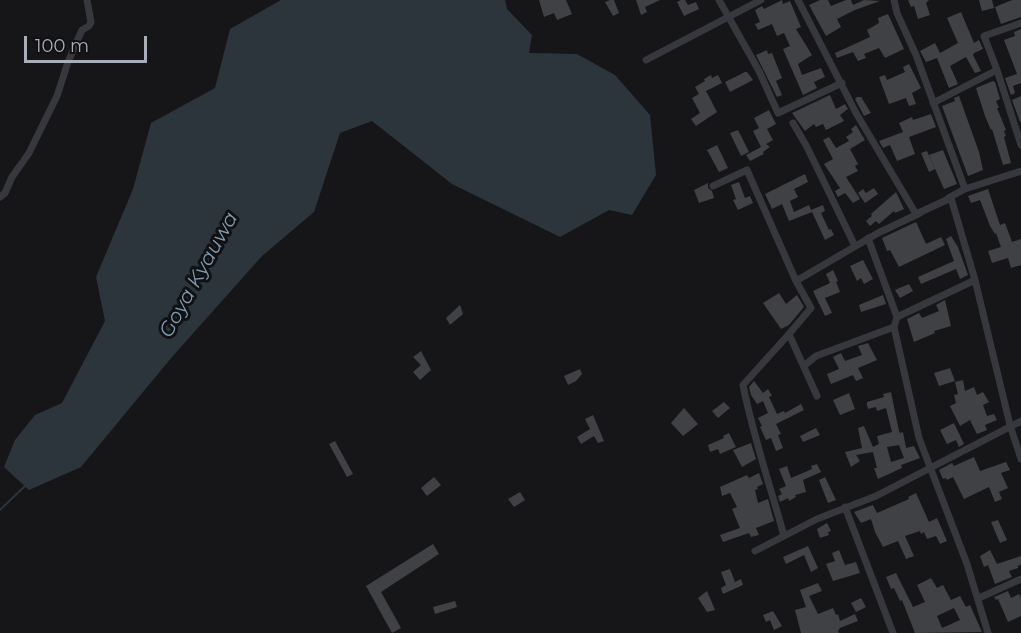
<!DOCTYPE html>
<style>
body{margin:0}
#map{position:relative;width:1021px;height:633px;overflow:hidden;background:#161618;font-family:Montserrat,sans-serif}
canvas{display:block}
.scale{position:absolute;left:24px;top:36px;width:123px;height:27px;box-sizing:border-box;border:3px solid #a8adb8;border-top:0;padding-left:8px;font-size:18px;line-height:21px;white-space:nowrap;color:#a8adb8;-webkit-text-stroke:4px #111113;paint-order:stroke}
</style>
<div id="map">
<canvas width="1021" height="633"></canvas>
<div class="scale">100 m</div>
</div>
<script>
const g = document.querySelector('canvas').getContext('2d');
g.lineJoin = 'round';
function fillPath(path, color) {
  g.fillStyle = color;
  g.fill(path, 'evenodd');
}
function trace(path, color, width, dash) {
  g.strokeStyle = color;
  g.lineWidth = width;
  g.lineCap = dash ? 'butt' : 'round';
  g.setLineDash(dash || []);
  g.stroke(path);
}
function write(font, color, halo, rows, align = 'center') {
  g.font = font + ' Montserrat,sans-serif';
  g.lineWidth = 6;
  g.setLineDash([]);
  g.textBaseline = 'middle';
  g.strokeStyle = halo;
  g.fillStyle = color;
  for (const [text, x, y, turn = 0] of rows) {
    g.save();
    g.translate(x, y);
    g.rotate((+turn || 0) * Math.PI / 180);
    g.textAlign = isNaN(turn) ? turn : align;
    if (halo) g.strokeText(text, 0, 0);
    g.fillText(text, 0, 0);
    g.restore();
  }
}
fillPath(new Path2D(`
 M 281,0 L 505,0 L 507,9 L 532,35 L 529,53 L 577,54 L 615,75 L 650,115 L 656,175 L 632,215 L 609,210 L 560,237 L 452,184 L 372,121 L 340,133 L 314,212 L 262,256 L 172,357 L 81,467 L 29,490 L 4,467 L 15,440 L 35,415 L 62,403 L 105,321 L 96,277 L 133,189 L 151,123 L 215,88 L 230,29 Z`), '#2c353c');
trace(new Path2D(`
 M 0,510 L 26,485`), '#2c353c', 2);
fillPath(new Path2D(`
 M 539,0 L 566,0 L 572,14 L 557,20 L 554,13 L 544,17 Z
 M 610,0 L 614,0 L 619,13 L 613,16 L 605,2 Z
 M 636,0 L 660,0 L 645,7 L 647,12 L 641,15 Z
 M 681,0 L 685,0 L 688,5 L 696,2 L 699,9 L 684,16 L 677,2 Z
 M 782,0 L 783,4 L 790,1 L 801,27 L 796,29 L 812,55 L 798,64 L 802,75 L 821,68 L 825,77 L 814,82 L 817,88 L 803,95 L 783,49 L 790,46 L 784,33 L 777,36 L 772,24 L 758,30 L 755,24 L 760,22 L 755,10 L 762,6 L 764,9 Z
 M 820,0 L 828,0 L 831,6 L 846,0 L 851,0 L 853,5 L 864,0 L 880,1 L 855,10 L 837,19 L 841,27 L 826,36 L 809,5 Z
 M 908,0 L 929,0 L 926,3 L 930,15 L 918,19 L 914,6 L 911,7 Z
 M 979,0 L 992,0 L 994,8 L 982,11 Z
 M 1012,0 L 1021,0 L 1021,17 L 1001,24 L 995,7 Z
 M 961,12 L 974,43 L 979,40 L 983,49 L 974,53 L 973,55 L 981,71 L 975,73 L 966,57 L 950,66 L 958,84 L 949,88 L 937,58 L 926,62 L 920,51 L 935,43 L 940,53 L 958,43 L 947,18 Z
 M 888,14 L 904,49 L 885,58 L 879,48 L 864,54 L 866,58 L 858,61 L 853,52 L 837,58 L 835,53 L 870,37 L 867,30 L 879,23 L 878,18 Z
 M 1021,29 L 1021,83 L 1013,86 L 1015,93 L 1011,95 L 1005,78 L 1017,74 L 1004,40 L 1015,36 L 1014,32 Z
 M 767,50 L 768,54 L 772,53 L 782,78 L 776,81 L 782,95 L 777,97 L 756,55 Z
 M 909,64 L 921,88 L 912,93 L 916,104 L 909,106 L 906,98 L 889,104 L 879,77 L 885,75 L 887,80 L 905,72 L 903,67 Z
 M 745,72 L 747,72 L 753,80 L 730,92 L 725,82 Z
 M 711,75 L 712,78 L 718,75 L 722,83 L 706,91 L 717,112 L 696,126 L 691,119 L 700,113 L 692,98 L 699,94 L 695,87 L 705,81 L 704,79 Z
 M 993,81 L 995,82 L 1000,99 L 996,101 L 999,108 L 997,108 L 1006,130 L 1004,131 L 1006,136 L 1004,137 L 1011,163 L 1003,165 L 992,129 L 991,130 L 985,116 L 976,88 Z
 M 830,95 L 836,109 L 845,104 L 848,109 L 840,115 L 844,121 L 826,130 L 823,124 L 816,127 L 814,124 L 805,131 L 792,113 Z
 M 959,96 L 979,152 L 983,170 L 968,176 L 942,106 L 955,101 L 954,98 Z
 M 1021,96 L 1021,122 L 1020,122 L 1012,100 Z
 M 857,97 L 861,97 L 871,113 L 864,116 L 855,99 Z
 M 769,110 L 776,124 L 767,129 L 773,140 L 766,144 L 770,147 L 763,152 L 764,154 L 750,161 L 746,155 L 761,147 L 753,131 L 759,128 L 754,118 Z
 M 931,114 L 936,127 L 909,137 L 915,154 L 897,161 L 890,145 L 883,148 L 879,141 L 903,132 L 899,123 L 912,117 L 913,120 Z
 M 856,125 L 865,140 L 850,149 L 858,164 L 855,166 L 858,171 L 846,177 L 860,199 L 853,203 L 845,193 L 838,197 L 835,191 L 840,188 L 824,164 L 833,159 L 823,140 L 829,137 L 836,148 L 849,141 L 846,137 L 853,132 L 851,129 Z
 M 738,130 L 749,152 L 741,156 L 730,133 Z
 M 717,145 L 728,168 L 719,172 L 707,150 Z
 M 943,150 L 957,184 L 944,189 L 929,155 Z
 M 927,151 L 935,169 L 929,172 L 921,153 Z
 M 805,174 L 808,182 L 794,189 L 798,197 L 790,201 L 794,212 L 809,205 L 811,210 L 823,205 L 825,211 L 821,213 L 829,230 L 831,229 L 834,235 L 825,240 L 812,212 L 789,221 L 782,204 L 772,209 L 765,194 Z
 M 739,182 L 745,198 L 750,196 L 753,203 L 738,210 L 733,200 L 736,199 L 731,185 Z
 M 708,183 L 708,188 L 712,191 L 714,198 L 699,203 L 694,190 Z
 M 874,188 L 878,194 L 865,203 L 858,193 L 863,189 L 866,193 Z
 M 988,189 L 1000,225 L 1005,223 L 1012,242 L 1021,239 L 1021,265 L 1011,268 L 1008,258 L 992,263 L 988,251 L 1001,247 L 996,233 L 995,234 L 990,226 L 980,200 L 971,203 L 968,196 Z
 M 896,192 L 904,209 L 895,213 L 894,211 L 879,224 L 876,221 L 870,226 L 866,221 L 872,216 L 871,214 Z
 M 916,222 L 926,244 L 941,237 L 945,245 L 899,267 L 890,250 L 887,251 L 882,238 Z
 M 951,236 L 958,247 L 968,275 L 960,279 L 956,269 L 921,284 L 918,277 L 954,261 L 946,239 Z
 M 863,260 L 873,279 L 864,284 L 861,278 L 857,281 L 850,266 Z
 M 833,270 L 838,281 L 836,282 L 840,292 L 825,298 L 832,313 L 825,316 L 813,291 L 830,283 L 826,274 Z
 M 909,284 L 913,291 L 900,298 L 895,290 Z
 M 779,293 L 786,304 L 797,295 L 804,307 L 789,325 L 781,329 L 763,303 Z
 M 883,295 L 886,304 L 861,312 L 859,305 Z
 M 945,300 L 951,326 L 934,331 L 935,333 L 914,342 L 907,319 L 919,313 L 922,318 L 939,311 L 936,305 Z
 M 460,305 L 463,314 L 450,325 L 446,318 Z
 M 868,343 L 877,360 L 858,368 L 863,378 L 856,381 L 853,375 L 831,384 L 827,374 L 839,369 L 833,357 L 841,353 L 845,361 L 862,355 L 858,346 Z
 M 421,351 L 431,370 L 420,380 L 413,372 L 421,365 L 413,357 Z
 M 950,368 L 955,381 L 939,386 L 934,373 Z
 M 580,369 L 582,374 L 576,381 L 568,385 L 564,376 Z
 M 963,380 L 965,391 L 974,387 L 977,395 L 983,392 L 989,402 L 983,405 L 987,416 L 994,414 L 997,420 L 985,425 L 987,430 L 977,434 L 970,420 L 960,426 L 950,406 L 956,403 L 954,395 L 958,394 L 955,382 Z
 M 754,381 L 763,393 L 768,389 L 772,396 L 769,397 L 777,414 L 784,411 L 785,413 L 801,404 L 804,410 L 776,424 L 781,434 L 778,435 L 783,448 L 776,451 L 771,438 L 766,440 L 760,427 L 762,426 L 758,418 L 768,413 L 763,401 L 757,404 L 751,395 L 749,387 Z
 M 891,392 L 899,431 L 900,433 L 903,432 L 906,448 L 914,446 L 920,458 L 901,465 L 902,468 L 878,479 L 874,468 L 877,468 L 873,452 L 856,455 L 860,461 L 851,467 L 845,452 L 862,448 L 858,428 L 864,426 L 873,447 L 879,444 L 877,436 L 892,432 L 886,408 L 877,411 L 876,407 L 868,409 L 867,405 L 867,402 L 884,397 L 883,394 ZM 899,445 L 904,458 L 891,462 L 887,447 Z
 M 849,393 L 855,409 L 840,415 L 833,400 Z
 M 724,402 L 730,408 L 718,418 L 712,411 Z
 M 684,408 L 698,424 L 683,436 L 671,423 Z
 M 593,415 L 604,441 L 598,443 L 594,436 L 581,444 L 577,437 L 590,429 L 585,419 Z
 M 954,423 L 964,444 L 959,447 L 956,440 L 947,444 L 940,430 Z
 M 816,428 L 820,435 L 803,442 L 800,436 Z
 M 729,433 L 736,447 L 720,454 L 718,449 L 710,452 L 708,445 L 724,438 L 723,436 Z
 M 335,441 L 353,474 L 347,477 L 329,444 Z
 M 751,443 L 756,459 L 742,467 L 733,450 Z
 M 974,457 L 980,471 L 1006,462 L 1010,470 L 1001,473 L 1008,488 L 999,492 L 1002,499 L 995,502 L 989,487 L 964,499 L 953,477 L 947,480 L 946,478 L 943,479 L 939,470 L 952,463 L 954,466 Z
 M 817,464 L 821,472 L 803,480 L 806,492 L 795,495 L 796,497 L 789,501 L 788,498 L 780,502 L 778,496 L 782,494 L 779,489 L 786,486 L 779,469 L 787,466 L 791,478 L 812,469 L 811,466 Z
 M 759,473 L 763,484 L 757,487 L 758,489 L 755,490 L 758,503 L 768,499 L 774,521 L 756,528 L 759,535 L 751,537 L 749,533 L 723,542 L 720,535 L 740,528 L 732,509 L 737,507 L 730,493 L 722,496 L 720,487 L 747,475 L 749,478 Z
 M 434,477 L 441,485 L 427,496 L 421,488 Z
 M 825,477 L 836,500 L 828,503 L 819,480 Z
 M 520,492 L 525,500 L 514,507 L 508,499 Z
 M 916,493 L 929,522 L 937,518 L 947,541 L 940,544 L 936,536 L 927,539 L 924,532 L 921,534 L 920,531 L 905,536 L 914,556 L 906,559 L 898,541 L 883,547 L 875,532 L 871,519 L 861,523 L 854,512 L 873,505 L 877,513 L 909,499 L 908,497 Z
 M 998,520 L 1007,540 L 1000,543 L 991,522 Z
 M 827,523 L 831,531 L 828,532 L 829,535 L 820,538 L 817,529 Z
 M 433,544 L 439,554 L 381,592 L 401,628 L 392,633 L 366,586 Z
 M 808,546 L 818,568 L 811,572 L 804,555 L 786,564 L 783,557 Z
 M 839,550 L 845,565 L 856,562 L 860,573 L 833,581 L 826,564 L 835,561 L 832,553 Z
 M 990,550 L 997,564 L 1021,556 L 1021,564 L 1018,566 L 1018,568 L 1009,571 L 1012,577 L 995,584 L 988,565 L 984,567 L 980,556 Z
 M 730,569 L 735,582 L 741,579 L 743,585 L 723,594 L 721,588 L 726,585 L 721,572 Z
 M 896,573 L 913,607 L 925,602 L 917,585 L 931,578 L 937,588 L 943,585 L 951,600 L 960,596 L 966,607 L 970,605 L 982,632 L 915,633 L 902,600 L 900,601 L 894,588 L 891,589 L 886,577 ZM 954,608 L 960,620 L 942,628 L 937,616 Z
 M 818,583 L 822,591 L 809,596 L 818,614 L 833,608 L 836,615 L 838,614 L 840,621 L 855,614 L 858,621 L 840,628 L 838,631 L 839,633 L 801,633 L 795,610 L 806,607 L 800,590 Z
 M 707,591 L 715,610 L 707,612 L 698,598 Z
 M 1008,591 L 1011,598 L 1019,594 L 1021,598 L 1021,616 L 1008,622 L 998,599 L 996,600 L 994,597 Z
 M 861,598 L 866,607 L 856,612 L 851,603 Z
 M 455,601 L 457,607 L 435,614 L 433,607 Z
 M 773,611 L 782,626 L 774,630 L 770,620 L 766,622 L 763,615 Z`), '#404145');
trace(new Path2D(`
 M 719,0 L 759,71 L 778,113 L 842,83
 M 798,0 L 856,113 L 916,214 L 951,198 L 975,280 L 1010,425 L 1021,459
 M 894,0 L 897,13 L 916,55 L 965,189
 M 1021,23 L 984,36 L 997,70 L 1021,145
 M 646,60 L 761,0
 M 933,103 L 997,70
 M 793,123 L 807,147 L 855,246
 M 713,186 L 747,170 L 796,281 L 811,308 L 789,334 L 817,396
 M 0,197 L 5,193 L 12,177 L 29,153 L 57,96 L 68,62 L 82,30 L 89,26 L 91,22 L 87,0
 M 948,198 L 965,189 L 1021,171
 M 868,238 L 897,317 L 894,327 L 919,438 L 967,564 L 988,633
 M 796,281 L 878,233 L 920,213
 M 897,317 L 975,280
 M 805,365 L 816,356 L 894,327
 M 845,507 L 893,633
 M 784,536 C 770,485 753,436 743,385 L 789,334
 M 755,551 L 817,519 L 876,496 L 1021,421
 M 979,598 L 1021,579`), '#37383d', 7);
write('italic 20px', '#7f9bb3', '#111113', [
 ["Goya Kyauwa",199,275,-61]
]);
</script>
